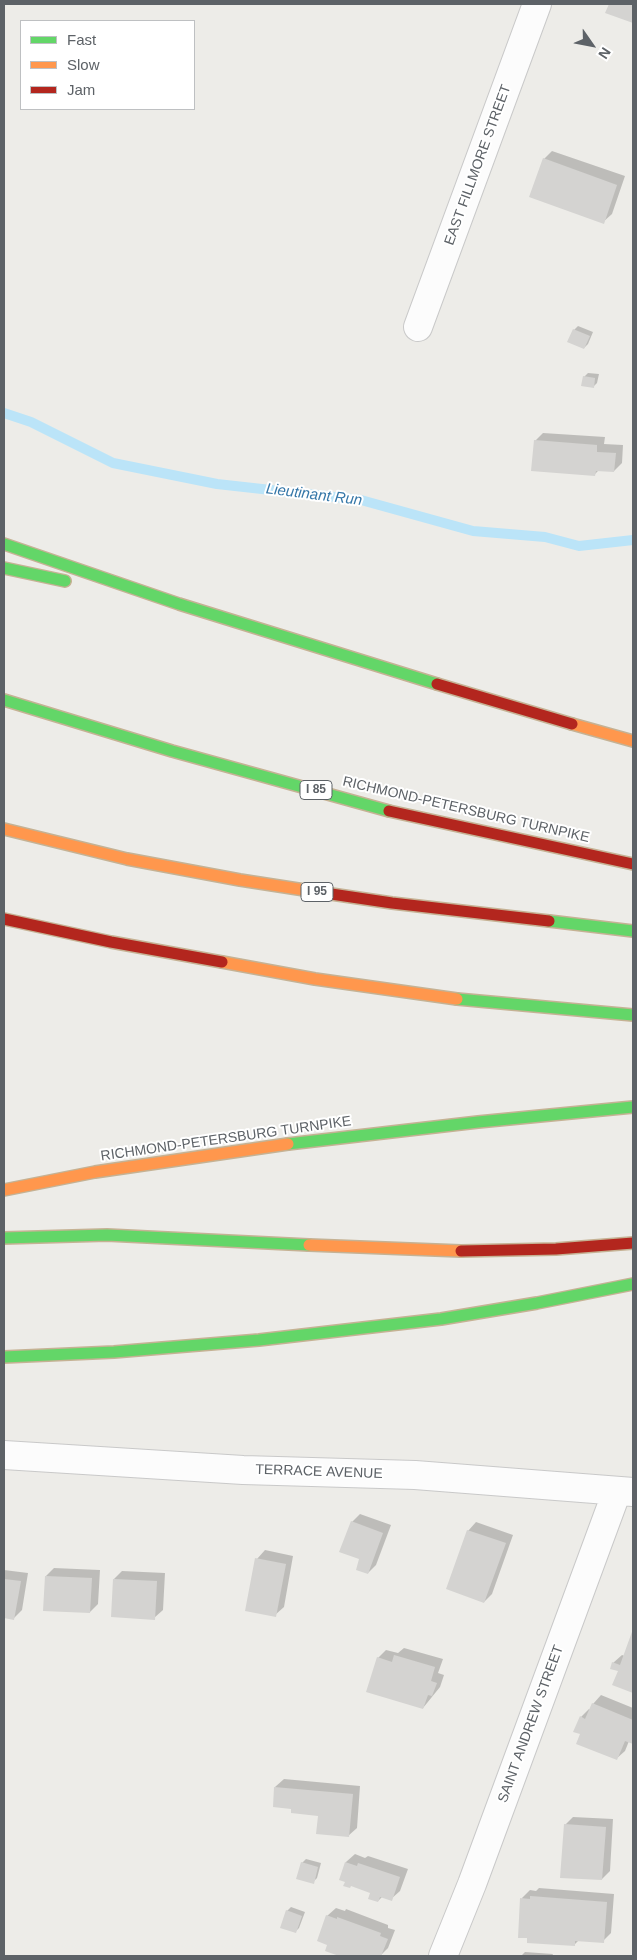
<!DOCTYPE html>
<html>
<head>
<meta charset="utf-8">
<style>
	body { margin:0 }
	#map { position:relative; width:637px; height:1960px; overflow:hidden; background:#edece8; font-family:Arial,sans-serif }
	canvas { display:block }
	.frame { position:absolute; inset:0; border:5px solid #5d6267; pointer-events:none }
	.legend { position:absolute; left:20px; top:20px; width:175px; height:90px; box-sizing:border-box; background:#fff; border:1px solid #bec0c2; margin:0; padding:6px 9px; list-style:none; font-size:15px; color:#5d6267 }
	.legend li { display:flex; align-items:center; gap:10px; height:25px }
	.legend b { width:25px; border:1px solid #bec0c2 }
	.north { position:absolute; left:567px; top:20px; width:50px; height:50px; -webkit-text-stroke:4px #fff; paint-order:stroke; rotate:123deg; font-size:14px; font-weight:700; line-height:20px; text-align:center; color:#5d6267 }
	.north::after { content:''; display:block; margin:auto; width:18px; height:22px; background:#5d6267; clip-path:polygon(50% 0,100% 100%,50% 72%,0 100%) }
</style>
</head>
<body>
<div id="map">
<canvas width="637" height="1960"></canvas>
<div class="frame"></div>
<ul class="legend">
<li><b style="height:6px;background:#63d668"></b>Fast</li>
<li><b style="height:6px;background:#ff974d"></b>Slow</li>
<li><b style="height:6px;background:#b3261e"></b>Jam</li>
</ul>
<div class="north">N</div>
</div>
<script>
const context = document.querySelector('canvas').getContext('2d');
context.lineJoin = 'round';
function paint(path, color) { context.fillStyle = color; context.fill(path, 'evenodd'); }
const toPath = rows => new Path2D(rows.map(r => 'M' + r).join(''));
function strokePath(path, color, width, dash) { context.strokeStyle = color; context.lineWidth = width; context.lineCap = dash ? 'butt' : 'round'; context.setLineDash(dash || []); context.stroke(path); }
function write(font, color, halo, rows, align = 'center') {
  context.font = font + ' Arial,sans-serif'; context.lineWidth = 4; context.setLineDash([]); context.textBaseline = 'middle'; context.strokeStyle = halo; context.fillStyle = color; for (const [text, x, y, turn = 0] of rows) {
    context.save(); context.translate(x, y); context.rotate((+turn || 0) * Math.PI / 180); context.textAlign = isNaN(turn) ? turn : align; if (halo) context.strokeText(text, 0, 0); context.fillText(text, 0, 0); context.restore();
  }
}
paint(toPath([
	[552,151,625,176,612,214,603,222,544,159],
	[578,326,593,332,588,344,584,348,574,330],
	[588,373,599,374,597,383,593,387,584,377],
	[543,433,605,437,604,444,623,445,622,463,614,471,599,470,595,474,535,441],
	[360,1514,391,1525,376,1565,368,1573,361,1558,352,1522],
	[476,1522,513,1535,492,1594,484,1602,468,1531],
	[265,1550,293,1556,284,1607,275,1615,257,1559],
	[54,1568,100,1570,98,1604,90,1612,46,1576],
	[4,1570,28,1573,22,1610,14,1618,4,1617],
	[122,1571,165,1573,163,1610,154,1618,114,1579],
	[633,1632,633,1692,614,1684,619,1671,613,1663,622,1655,625,1656],
	[404,1648,443,1659,438,1673,444,1675,440,1687,423,1708,378,1658,386,1650,398,1653],
	[601,1695,633,1708,633,1742,629,1741,625,1751,616,1759,582,1733,581,1717,589,1709,591,1710,593,1704],
	[284,1779,360,1786,357,1828,348,1836,319,1815,292,1808,275,1787],
	[573,1817,613,1819,610,1871,602,1879,565,1825],
	[355,1854,365,1858,368,1856,408,1869,400,1891,391,1899,383,1896,378,1901,372,1892,341,1879,346,1862],
	[306,1859,321,1863,317,1878,313,1882,302,1863],
	[539,1888,614,1894,611,1933,603,1941,579,1940,574,1945,529,1937,522,1898,530,1890,536,1891],
	[291,1907,305,1912,299,1928,295,1932,287,1911],
	[336,1908,345,1911,346,1909,388,1925,388,1928,395,1930,388,1948,380,1956,342,1956,327,1951,329,1944,327,1916],
	[525,1952,553,1954,552,1956,521,1956]
]), '#0003');
strokePath(toPath([
	[4,413,31,422,113,463,217,484,361,500,473,531,545,537,579,546,633,540]
]), '#bbe4f8', 10);
paint(toPath([
	[609,4,633,4,633,23,605,13],
	[543,158,617,185,604,224,529,197],
	[573,329,590,336,584,349,567,342],
	[583,376,595,378,594,388,581,386],
	[534,440,597,445,597,452,616,453,614,472,596,471,595,476,531,471],
	[351,1521,383,1533,368,1574,356,1570,359,1559,339,1552],
	[467,1530,506,1543,484,1603,446,1589],
	[255,1558,286,1564,276,1617,245,1611],
	[45,1576,92,1578,90,1613,43,1611],
	[4,1579,21,1581,14,1620,4,1618],
	[113,1579,157,1581,155,1620,111,1617],
	[633,1629,633,1693,612,1685,618,1671,610,1669,612,1662,620,1665],
	[394,1655,435,1667,431,1681,437,1683,432,1696,428,1695,423,1709,366,1692,377,1657,392,1662],
	[592,1703,633,1720,633,1744,625,1741,617,1760,576,1744,580,1734,573,1732,580,1716,585,1719],
	[274,1787,353,1794,349,1837,316,1834,318,1816,291,1813,291,1809,273,1807],
	[564,1824,606,1827,602,1880,560,1878],
	[301,1862,318,1867,314,1884,296,1879],
	[345,1862,357,1866,358,1863,400,1877,392,1901,380,1897,378,1902,368,1899,370,1893,351,1886,350,1888,343,1886,345,1882,339,1880],
	[530,1896,607,1902,604,1943,575,1941,575,1946,527,1943,527,1938,518,1938,520,1898,530,1899],
	[286,1910,302,1916,296,1933,280,1928],
	[326,1915,337,1919,337,1917,381,1933,380,1936,388,1939,381,1956,374,1955,373,1956,339,1956,325,1951,327,1945,317,1941]
]), '#d4d3d1');
const street = toPath([
	[418,327,537,4],
	[4,1455,243,1470,415,1475,633,1492],
	[443,1956,472,1884,617,1491]
]);
const fast = toPath([
	[4,544,179,604,437,684],
	[4,568,65,581],
	[4,700,172,751,389,811],
	[549,921,633,931],
	[457,999,633,1015],
	[288,1144,478,1122,633,1107],
	[4,1238,107,1235,309,1245],
	[4,1357,114,1352,259,1340,441,1319,537,1303,633,1284]
]);
const slow = toPath([
	[572,724,633,741],
	[4,829,127,859,240,880,311,891],
	[222,962,315,979,457,999],
	[4,1190,95,1172,288,1144],
	[309,1245,461,1251]
]);
const jam = toPath([
	[437,684,572,724],
	[389,811,633,864],
	[311,891,392,903,549,921],
	[4,919,111,942,222,962],
	[461,1251,556,1249,633,1243]
]);
strokePath(street, '#c9c9c9', 30);
strokePath(fast, '#c5b294', 14);
strokePath(slow, '#c5b294', 14);
strokePath(jam, '#c5b294', 14);
strokePath(street, '#fcfcfc', 28);
strokePath(fast, '#63d668', 11);
strokePath(slow, '#ff974d', 11);
strokePath(jam, '#b3261e', 11);
for (const [x, y, w] of [
	[316,790,32],
	[317,892,32]
]) { const box = new Path2D(); box.roundRect(x - w / 2, y - 9.5, w, 19, 4); context.fillStyle = '#fff'; context.fill(box); strokePath(box, '#5d6267', 1); }
write('bold 12px', '#5d6267', null, [
	["I 85",316,790],
	["I 95",317,892]
]);
write('14px', '#5d6267', '#fff', [
	["EAST FILLMORE STREET",478,165,-70],
	["RICHMOND-PETERSBURG TURNPIKE",466,810,13],
	["RICHMOND-PETERSBURG TURNPIKE",226,1139,-8],
	["TERRACE AVENUE",319,1472,2],
	["SAINT ANDREW STREET",531,1724,-70]
]);
write('italic 15px', '#3577a8', '#fff', [
	["Lieutinant Run",314,495,7]
]);
</script>
</body>
</html>
